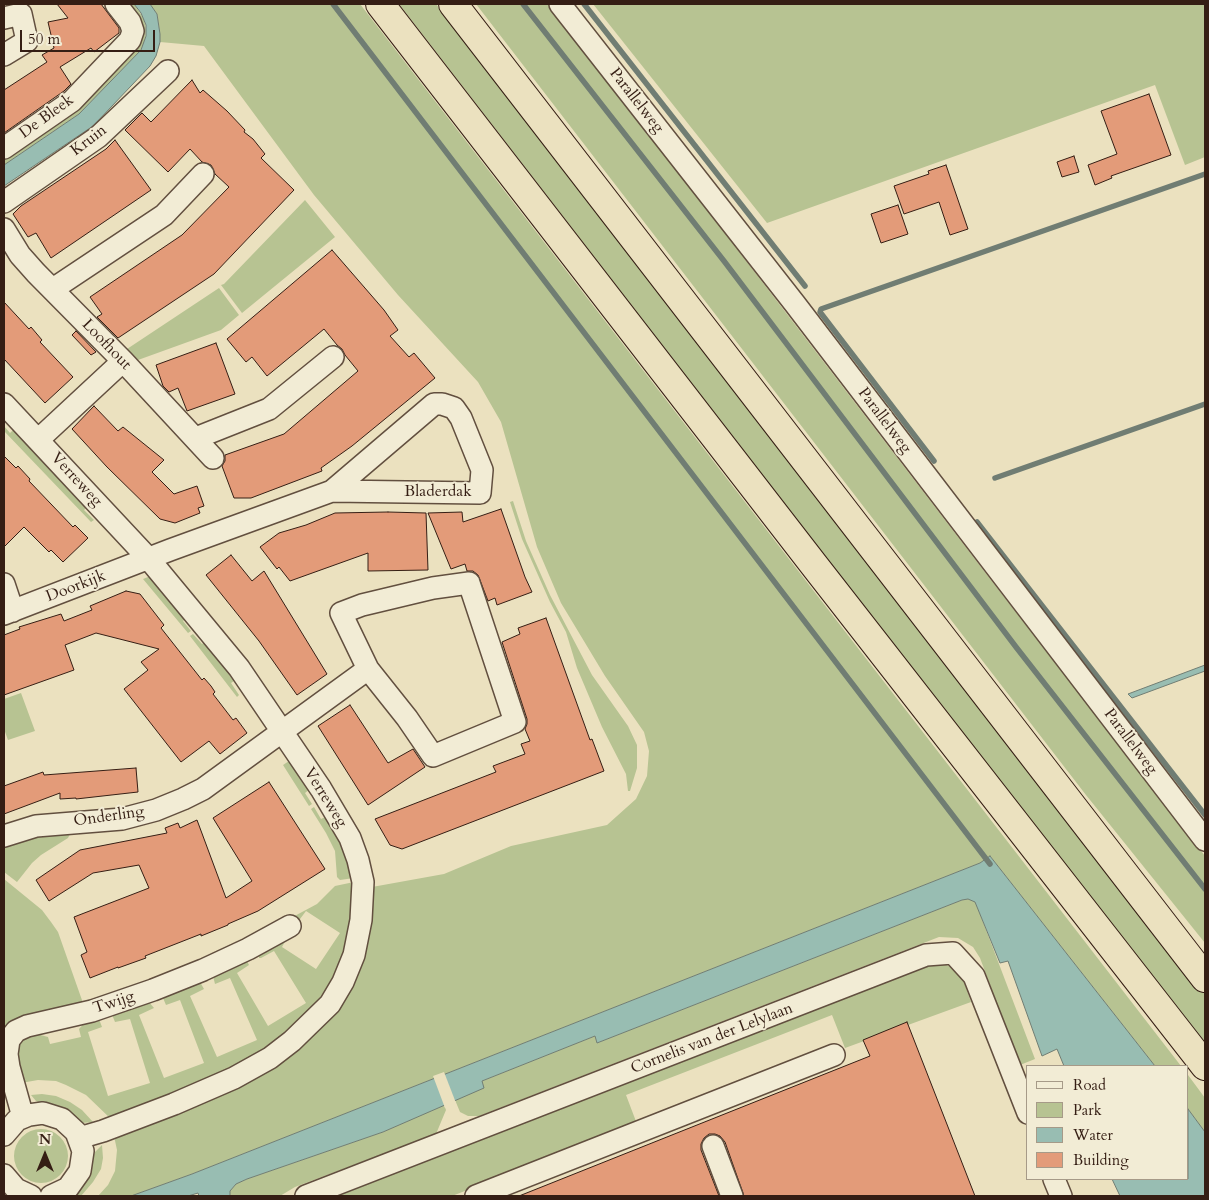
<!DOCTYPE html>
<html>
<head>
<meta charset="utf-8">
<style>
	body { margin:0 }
	#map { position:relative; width:1209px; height:1200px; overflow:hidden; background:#ebe1bf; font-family:Cardo,serif }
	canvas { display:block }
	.frame { position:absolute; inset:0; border:5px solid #351e14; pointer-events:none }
	.legend { position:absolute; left:1026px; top:1065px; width:162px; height:115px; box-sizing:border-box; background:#f2ecd5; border:1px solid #a69a88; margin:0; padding:6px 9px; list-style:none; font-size:15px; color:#351e14 }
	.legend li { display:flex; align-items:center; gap:10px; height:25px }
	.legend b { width:25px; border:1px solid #a69a88 }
	.north { position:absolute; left:20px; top:1130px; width:50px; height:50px; -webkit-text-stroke:4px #f2ecd5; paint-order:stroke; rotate:0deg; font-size:14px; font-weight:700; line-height:20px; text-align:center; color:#351e14 }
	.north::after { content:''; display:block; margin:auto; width:18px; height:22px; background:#351e14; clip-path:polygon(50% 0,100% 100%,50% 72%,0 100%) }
	.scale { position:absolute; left:20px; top:30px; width:135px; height:22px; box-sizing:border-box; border:2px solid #351e14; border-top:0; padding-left:6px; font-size:15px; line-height:18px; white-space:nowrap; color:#351e14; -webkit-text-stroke:4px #f2ecd5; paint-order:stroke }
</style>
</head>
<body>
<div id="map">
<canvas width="1209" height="1200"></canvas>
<div class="frame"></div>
<ul class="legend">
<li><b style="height:6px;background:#f2ecd5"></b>Road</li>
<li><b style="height:14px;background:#b7c392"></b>Park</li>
<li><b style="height:14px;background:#98bdb2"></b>Water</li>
<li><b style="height:14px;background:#e39b79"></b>Building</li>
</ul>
<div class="north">N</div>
<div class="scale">50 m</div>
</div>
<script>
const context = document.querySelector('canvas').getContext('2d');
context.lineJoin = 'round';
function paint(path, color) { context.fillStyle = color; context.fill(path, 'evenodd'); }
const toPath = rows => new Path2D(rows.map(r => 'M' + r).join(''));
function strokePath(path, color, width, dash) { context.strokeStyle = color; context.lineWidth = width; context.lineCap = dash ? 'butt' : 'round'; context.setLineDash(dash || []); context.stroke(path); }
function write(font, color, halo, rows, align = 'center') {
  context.font = font + ' Cardo,serif'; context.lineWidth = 4; context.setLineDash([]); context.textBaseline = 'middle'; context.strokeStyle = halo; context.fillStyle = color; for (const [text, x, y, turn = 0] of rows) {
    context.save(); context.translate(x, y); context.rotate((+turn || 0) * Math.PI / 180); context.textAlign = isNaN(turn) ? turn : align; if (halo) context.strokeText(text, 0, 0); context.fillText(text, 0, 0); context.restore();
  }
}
paint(toPath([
	[123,4,134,4,144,19,146,30,144,44,141,50,79,114,4,165,4,154,133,47],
	[150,4,360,4,1181,1066,1155,1066,990,856,980,863,192,1174,131,1196,98,1196,108,1185,115,1171,117,1150,114,1136,246,1083,273,1069,297,1050,316,1032,372,887,444,874,511,846,607,825,636,799,647,776,649,751,644,732,605,676,561,603,537,547,501,422,478,382,398,295,314,195,204,46,160,42,160,34,157,14],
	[399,4,436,4,1169,946,1205,993,1205,1045,971,745],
	[476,4,549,4,991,580,1205,856,1205,943,1086,795],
	[593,4,1205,4,1205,157,1185,165,1155,85,767,223],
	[305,200,335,237,242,313,221,285,224,284],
	[219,288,239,315,221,330,138,360,127,349],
	[4,426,10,433,15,428,89,505,84,510,94,520,91,522,4,431],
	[513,501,526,541,550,595,592,675,628,726,637,745,637,768,630,791,628,791,626,774,602,727,577,668,566,632,550,602,522,539,510,502],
	[153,575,188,616,183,621,191,631,188,633,143,579],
	[193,634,202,644,207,640,237,679,231,683,239,695,237,697,190,636],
	[21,693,35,731,8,740,4,729,4,699],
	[292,759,310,789,305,793,312,804,309,806,283,765],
	[314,807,321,819,327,816,341,839,354,878,340,880,337,877,335,851,326,833,311,809],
	[63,827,63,835,70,834,68,838,41,855,32,863,17,882,4,872,4,848,12,843],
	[4,879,42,910,51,922,58,932,83,1003,4,1030],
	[354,882,350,937,329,986,303,1020,251,1062,111,1119,86,1095,66,1085,56,1081,38,1080,21,1083,16,1070,17,1046,23,1040,31,1034,37,1034,48,1037,50,1044,81,1037,79,1029,87,1020,99,1019,102,1027,88,1032,108,1096,150,1083,130,1019,115,1022,113,1017,113,1014,148,1001,154,1008,139,1015,164,1078,204,1063,180,1000,166,1005,163,998,164,996,200,982,204,989,190,996,217,1057,257,1040,230,978,215,984,213,976,247,961,249,965,237,973,268,1026,306,1003,274,951,261,958,259,958,259,953,288,936,282,947,316,969,340,933,306,911,297,923,289,919,317,904,335,886],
	[968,899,975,901,977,906,1035,1059,1020,1065,980,958,973,947,958,938,939,937,479,1116,468,1116,460,1112,455,1100,483,1088,482,1081,595,1036,597,1043,962,900],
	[933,964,944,964,960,971,971,1002,845,1048,832,1015,626,1095,637,1124,452,1196,336,1196],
	[1188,1075,1205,1098,1205,1132,1188,1109],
	[42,1094,56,1096,70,1102,82,1110,93,1122,82,1123,36,1101,31,1095],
	[444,1105,446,1110,436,1134,295,1187,280,1196,230,1196,230,1191,236,1184,247,1179,383,1132],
	'14 1156a27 27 0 1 1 54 0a27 27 0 1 1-54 0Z',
	[102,1145,103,1158,101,1169,93,1182,81,1196,77,1196,95,1152]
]), '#b7c392');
const water = toPath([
	[134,4,150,4,157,14,160,34,160,42,156,56,150,66,93,126,4,186,4,165,79,114,141,50,146,36,146,25,141,13,134,4],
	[1205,665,1205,671,1132,698,1128,694,1205,665],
	[990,856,1155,1066,1064,1066,1057,1049,1042,1056,1008,961,1000,963,975,902,968,899,962,900,597,1043,595,1036,482,1081,484,1088,383,1132,247,1179,236,1184,230,1191,230,1196,199,1196,198,1193,188,1196,131,1196,192,1174,980,863,990,856],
	[1188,1109,1205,1132,1205,1196,1120,1196,1112,1179,1188,1179,1188,1109]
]);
paint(water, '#98bdb2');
strokePath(water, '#707d73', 1);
paint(toPath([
	[444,1072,456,1103,445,1108,433,1076]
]), '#ebe1bf');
strokePath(toPath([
	[333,4,990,864],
	[523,4,724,261,1016,647,1205,889],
	[584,4,805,286],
	[934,461,820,312,821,309,1205,174],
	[995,478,1205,404],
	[977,522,1205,815]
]), '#707d73', 5.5);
const building = toPath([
	[57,4,101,4,119,28,119,33,94,52,91,48,60,67,71,84,64,91,4,133,4,90,47,62,42,55,54,48,48,22,68,18,57,4],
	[192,80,200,93,203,90,227,111,245,130,244,132,253,139,265,154,261,158,294,190,214,274,118,338,97,317,102,314,90,297,182,235,229,187,215,174,211,165,202,162,190,149,168,172,125,130,142,113,151,122,192,80],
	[1149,94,1171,155,1111,176,1112,178,1095,185,1088,165,1117,154,1101,111,1149,94],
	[115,140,151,190,51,258,36,233,28,237,13,214,21,206,106,149,115,140],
	[1074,156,1079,172,1062,177,1057,162,1074,156],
	[946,165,968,229,950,235,939,202,904,214,894,186,929,174,928,171,946,165],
	[898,205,908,234,881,243,871,214,898,205],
	[332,250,384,310,398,330,390,336,409,357,414,353,435,378,352,446,321,468,322,471,251,498,234,498,222,466,225,461,225,455,284,434,358,371,345,355,342,349,337,345,324,329,267,376,252,357,246,362,227,339,332,250],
	[4,302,29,329,31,327,42,340,40,342,73,377,45,403,4,359,4,302],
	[76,331,96,352,91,355,72,335,76,331],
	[216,343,235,394,187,411,178,388,169,392,163,386,156,365,216,343],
	[94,406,118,431,123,427,164,460,152,472,174,494,197,486,204,506,198,508,200,513,175,523,160,519,107,467,72,429,94,406],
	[4,456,16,468,18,466,30,479,29,481,73,527,75,525,88,538,63,562,51,550,49,552,24,527,4,547,4,456],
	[501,509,525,577,532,592,497,605,495,598,488,601,478,575,473,571,467,571,465,564,451,569,428,513,462,512,463,522,501,509],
	[388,512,426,513,428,570,368,571,368,553,290,581,279,567,277,569,260,547,279,533,306,525,335,513,388,512],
	[231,555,252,581,264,571,327,674,297,695,259,641,206,575,231,555],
	[126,591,140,594,164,625,161,628,202,680,204,678,211,686,215,692,213,694,233,720,236,718,247,733,220,754,209,741,181,762,124,689,148,670,141,662,159,649,96,633,65,645,74,670,4,695,4,635,20,629,19,627,61,614,64,621,92,610,90,606,126,591],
	[546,618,590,740,592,739,604,771,402,849,390,845,375,819,496,772,493,766,525,754,521,744,530,741,525,729,527,724,527,719,502,642,520,634,518,628,546,618],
	[350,705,388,763,413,749,425,767,368,805,318,726,350,705],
	[136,768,138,792,76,799,76,798,60,799,60,793,4,814,4,786,43,772,44,775,136,768],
	[269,782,325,869,258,911,228,924,228,925,201,936,201,934,145,956,146,958,118,968,118,967,90,978,81,955,87,952,74,917,149,888,139,865,93,873,49,901,36,880,80,850,167,833,165,828,178,823,180,828,197,820,226,898,252,881,213,818,269,782],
	[907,1022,975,1196,744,1196,725,1142,720,1136,715,1134,709,1134,704,1138,701,1144,701,1150,719,1196,519,1196,870,1056,863,1040,907,1022]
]);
paint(building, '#e39b79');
strokePath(building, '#351e14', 1);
const minor = toPath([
	[560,4,795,304,1205,840],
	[4,18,21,14,27,41,4,55],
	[4,148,72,101,130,40,133,31,130,22,116,4],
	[4,202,98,137,168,71],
	[4,229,20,255,36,273,123,361,213,458],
	[53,289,164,215,203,174],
	[4,404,148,558,239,668,321,789,350,838,358,860,363,882,361,920,354,955,343,982,330,1004,292,1041,270,1058,234,1078,174,1104,103,1131,79,1138],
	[196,438,269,409,333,357],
	[38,440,123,361],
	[469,583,515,722,433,756,407,718,368,669,341,613,362,605,433,588,469,583],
	[4,584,13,611],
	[4,614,170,550,332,491,434,404,442,404,454,408,461,418,482,470,480,493,332,491],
	[4,836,36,826,122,819,156,810,183,799,203,789,368,669],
	[23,1117,9,1067,7,1054,9,1040,16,1031,27,1026,92,1011,153,990,203,970,248,949,290,926],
	[4,1135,17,1120,29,1115,43,1113,62,1119,76,1132,83,1151,80,1171,68,1188,51,1196],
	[713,1146,732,1196],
	[4,1175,16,1189,31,1196],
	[1054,1179,1061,1196],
	[306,1196,926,955,953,953,974,976,1028,1113],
	[476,1196,834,1055]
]);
const highway = toPath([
	[380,4,814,565,1205,1066],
	[453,4,1205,978]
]);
strokePath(minor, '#624f3f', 24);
strokePath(highway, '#351e14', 30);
strokePath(minor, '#f2ecd5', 21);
strokePath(highway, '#ebe1bf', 28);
write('16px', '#351e14', '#f2ecd5', [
	["Parallelweg",636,101,52],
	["De Bleek",47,117,-36],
	["Kruin",89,141,-37],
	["Loofhout",106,345,46],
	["Parallelweg",884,421,53],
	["Verreweg",76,480,47],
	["Bladerdak",438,492],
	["Doorkijk",76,587,-21],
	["Parallelweg",1130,742,53],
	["Verreweg",325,798,58],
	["Onderling",109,817,-8],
	["Twijg",114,1003,-18],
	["Cornelis van der Lelylaan",712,1039,-21]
]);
</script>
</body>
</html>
